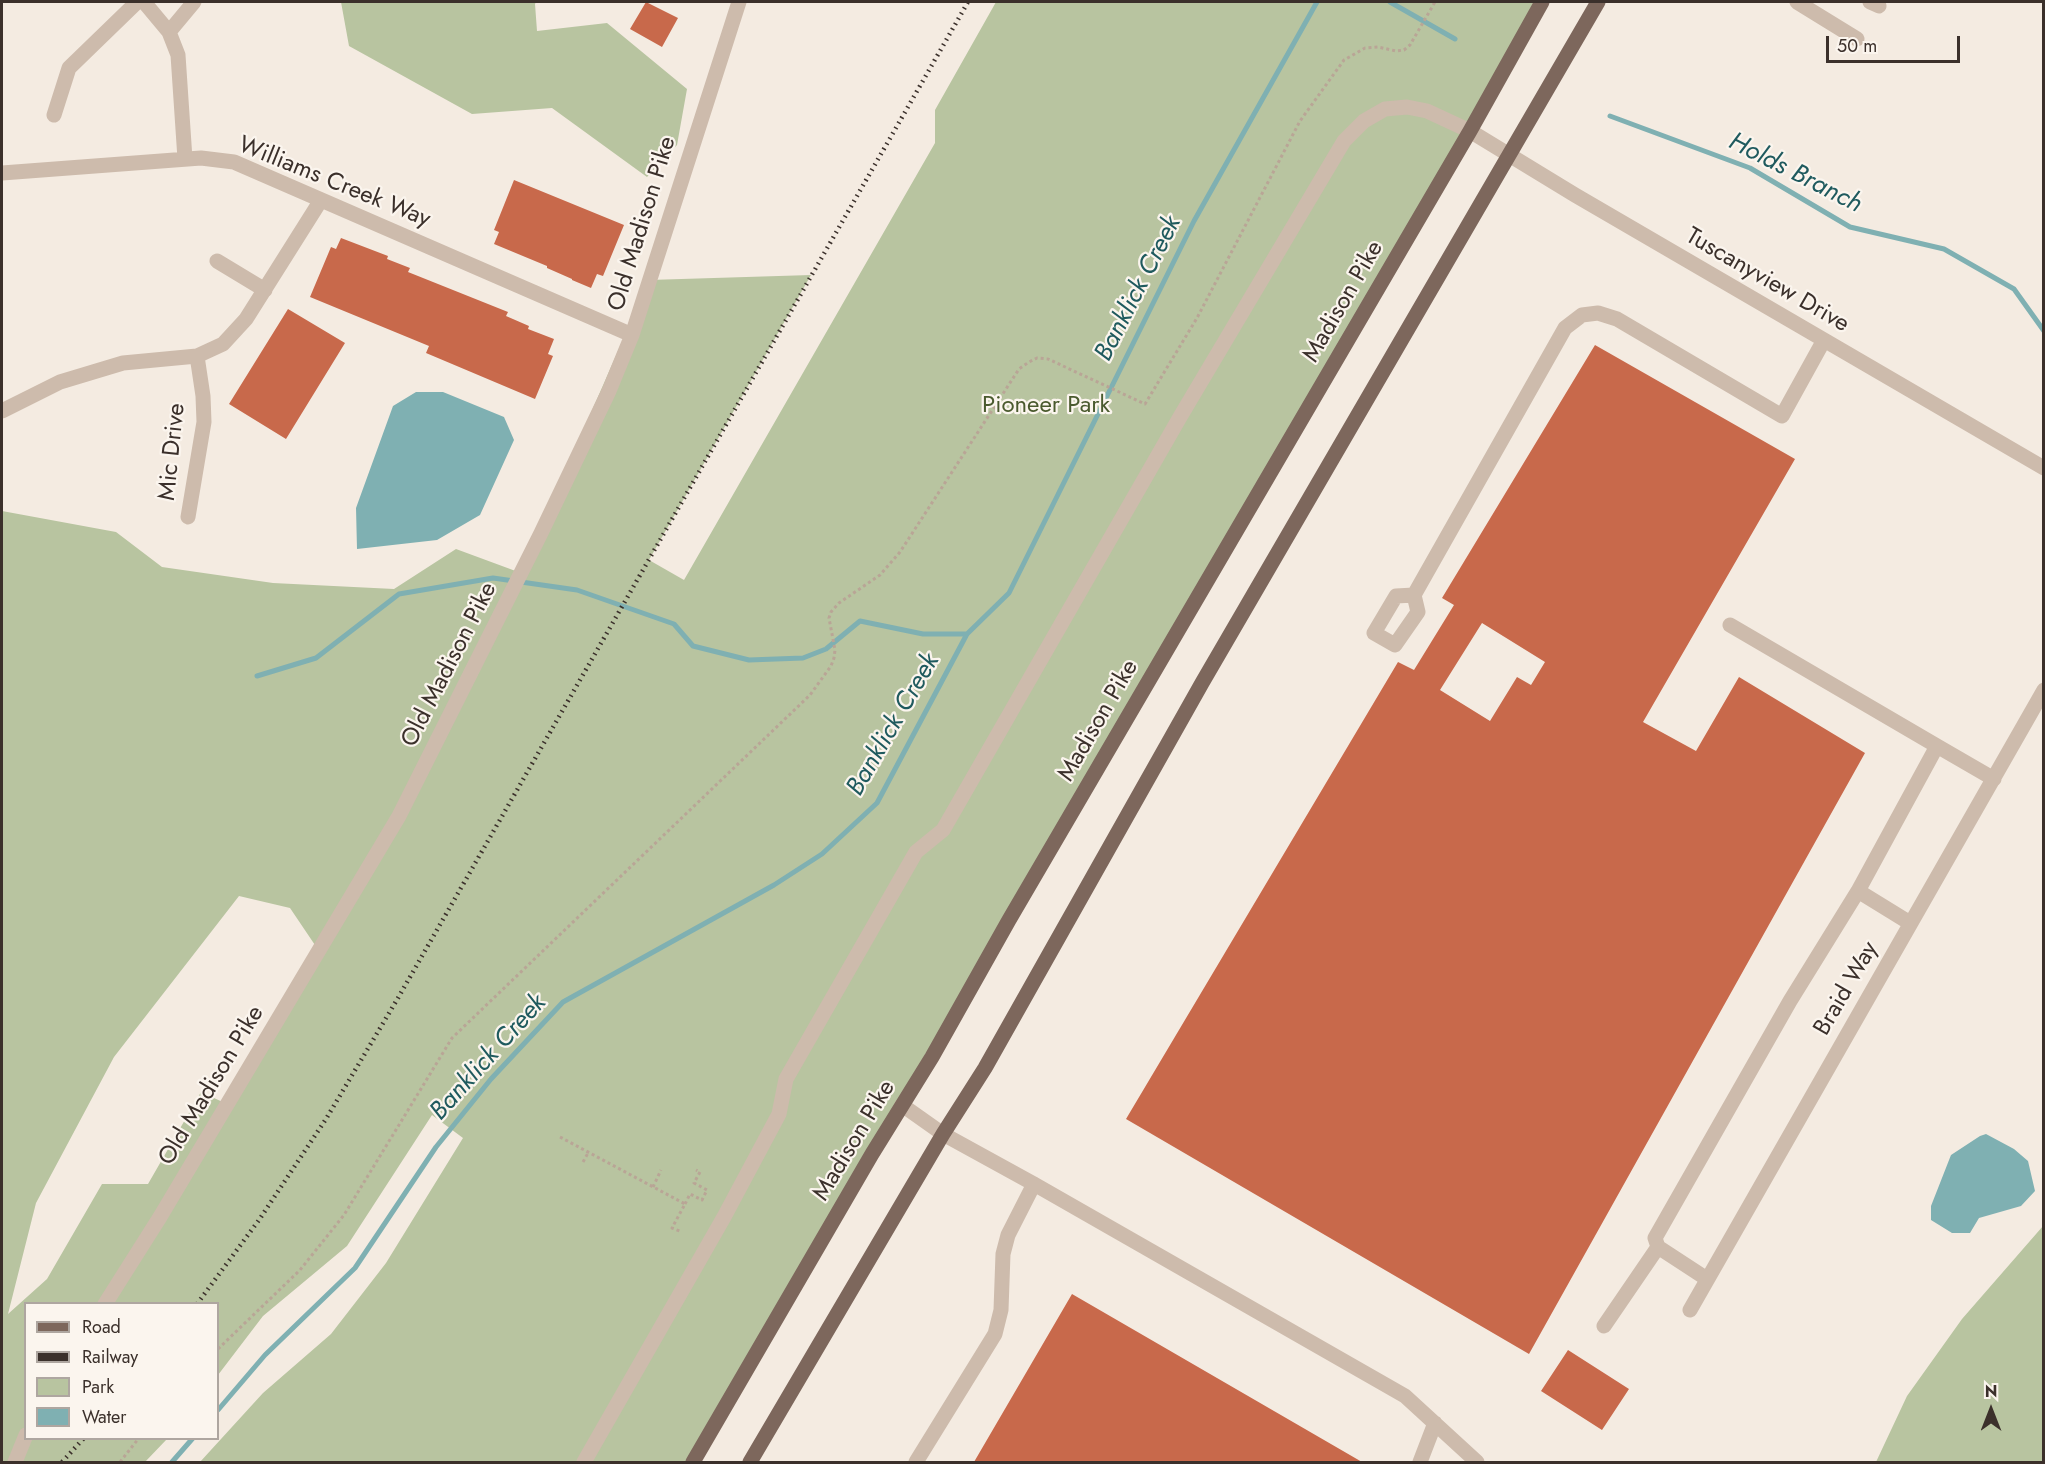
<!DOCTYPE html>
<html>
<head>
<meta charset="utf-8">
<style>
	body { margin:0 }
	#map { position:relative; width:2045px; height:1464px; overflow:hidden; background:#f4ebe1; font-family:Jost,sans-serif }
	canvas { display:block }
	.frame { position:absolute; inset:0; border:3px solid #3b302b; pointer-events:none }
	.legend { position:absolute; left:24px; top:1302px; width:195px; height:138px; box-sizing:border-box; background:#fbf5ee; border:2px solid #aea6a0; margin:0; padding:8px 10px; list-style:none; font-size:18px; color:#3b302b }
	.legend li { display:flex; align-items:center; gap:12px; height:30px }
	.legend b { width:30px; border:2px solid #aea6a0 }
	.north { position:absolute; left:1961px; top:1380px; width:60px; height:60px; -webkit-text-stroke:4px #fbf5ee; paint-order:stroke; rotate:0deg; font-size:16px; font-weight:700; line-height:24px; text-align:center; color:#3b302b }
	.north::after { content:''; display:block; margin:auto; width:21px; height:27px; background:#3b302b; clip-path:polygon(50% 0,100% 100%,50% 72%,0 100%) }
	.scale { position:absolute; left:1826px; top:36px; width:134px; height:27px; box-sizing:border-box; border:3px solid #3b302b; border-top:0; padding-left:8px; font-size:18px; line-height:21px; white-space:nowrap; color:#3b302b; -webkit-text-stroke:4px #fbf5ee; paint-order:stroke }
</style>
</head>
<body>
<div id="map">
<canvas width="2045" height="1464"></canvas>
<div class="frame"></div>
<ul class="legend">
<li><b style="height:8px;background:#7d675c"></b>Road</li>
<li><b style="height:8px;background:#3b302b"></b>Railway</li>
<li><b style="height:16px;background:#b8c4a0"></b>Park</li>
<li><b style="height:16px;background:#7fb0b2"></b>Water</li>
</ul>
<div class="north">N</div>
<div class="scale">50 m</div>
</div>
<script>
const context = document.querySelector('canvas').getContext('2d');
context.lineJoin = 'round';
function paint(path, color) { context.fillStyle = color; context.fill(path, 'evenodd'); }
const toPath = rows => new Path2D(rows.map(r => 'M' + r).join(''));
function strokePath(path, color, width, dash) { context.strokeStyle = color; context.lineWidth = width; context.lineCap = dash ? 'butt' : 'round'; context.setLineDash(dash || []); context.stroke(path); }
function write(font, color, halo, rows, align = 'center') {
  context.font = font + ' Jost,sans-serif'; context.lineWidth = 4.5; context.setLineDash([]); context.textBaseline = 'middle'; context.strokeStyle = halo; context.fillStyle = color; for (const [text, x, y, turn = 0] of rows) {
    context.save(); context.translate(x, y); context.rotate((+turn || 0) * Math.PI / 180); context.textAlign = isNaN(turn) ? turn : align; if (halo) context.strokeText(text, 0, 0); context.fillText(text, 0, 0); context.restore();
  }
}
paint(toPath([
	[341,2,536,2,535,4,537,31,607,23,687,89,677,145,647,177,552,108,472,114,349,46],
	[996,2,1542,2,693,1462,200,1462,263,1393,331,1334,386,1263,463,1138,432,1115,347,1246,263,1316,218,1375,218,1304,26,1304,26,1438,167,1439,145,1462,2,1462,2,511,116,532,162,567,273,583,394,589,456,549,521,573,649,280,811,275,649,560,684,580,935,143,935,110],
	[239,896,290,908,319,951,227,1104,201,1092,148,1184,102,1184,47,1279,8,1314,36,1203,114,1057],
	[2043,1226,2043,1462,1876,1462,1907,1396,1962,1319]
]), '#b8c4a0');
paint(toPath([
	[416,392,443,392,504,417,514,440,480,515,437,540,357,549,356,508,393,406],
	[1986,1134,2014,1149,2028,1161,2035,1191,2021,1206,1979,1218,1970,1233,1952,1233,1931,1220,1931,1206,1951,1155,1980,1136]
]), '#7fb0b2');
strokePath(toPath([
	[1390,2,1455,39],
	[1610,116,1750,168,1850,227,1944,249,2014,289,2044,331],
	[257,676,316,658,399,594,493,578,577,590,674,624,693,646,749,660,803,658,826,649,860,621,923,634,967,634],
	[218,1410,265,1355,355,1268,436,1147,491,1079,563,1002,774,885,822,854,877,803,967,634,1009,593,1194,221,1317,2],
	[172,1462,193,1438]
]), '#7fb0b2', 5);
paint(toPath([
	[646,2,678,18,662,47,630,29],
	[514,180,624,225,603,276,597,274,591,288,572,280,572,279,547,268,547,266,494,244,499,232,494,230],
	[341,238,388,256,387,259,410,268,408,272,508,312,506,316,529,326,528,329,554,339,548,354,553,356,535,399,426,353,429,346,310,297,331,247,336,249],
	[288,309,345,343,286,439,229,404],
	[1595,345,1795,459,1643,722,1696,751,1739,677,1865,753,1529,1354,1126,1119,1398,662,1414,670,1454,605,1442,598],
	[1482,623,1545,662,1531,685,1517,677,1490,721,1440,690],
	[1072,1294,1362,1462,974,1462],
	[1568,1350,1629,1389,1602,1430,1541,1391]
]), '#c8694b');
strokePath(toPath([
	[560,1137,685,1204,672,1228,682,1232],
	[583,1162,588,1153],
	[653,1187,661,1170],
	[685,1204,690,1194,702,1200,707,1190,694,1183,700,1172,696,1170],
	[218,1349,300,1270,344,1215,452,1038,810,695,831,666,834,658,835,650,829,618,831,612,839,603,880,575,900,552,1019,369,1029,362,1037,358,1048,359,1145,404,1197,318,1300,121,1344,60,1365,48,1378,47,1396,51,1404,50,1410,45,1435,2],
	[120,1462,139,1438]
]), '#b9a596', 3, [3, 3]);
strokePath(toPath([
	[144,2,169,32,178,55,185,159],
	[1797,2,1857,39],
	[1870,2,1879,6],
	[169,32,194,2],
	[54,115,69,68,137,2],
	[2,173,201,158,234,162,632,335],
	[217,261,265,290],
	[2,411,60,382,123,363,197,356,223,344,246,319,321,200],
	[188,517,204,422,203,396,197,356],
	[1414,595,1418,612,1395,645,1374,633,1396,596,1414,595,1565,328,1582,315,1598,313,1617,319,1782,416,1824,340],
	[1730,625,1937,746],
	[1858,891,1937,746,1994,779],
	[902,1105,943,1134,1034,1184,1405,1396,1477,1462],
	[1707,1279,1658,1247,1655,1238,1790,1001,1858,891,1910,923],
	[105,1304,160,1217,399,816,541,533,609,391,632,335,739,2],
	[1690,1310,2044,690],
	[1604,1326,1658,1247],
	[15,1462,26,1435],
	[584,1462,724,1217,779,1114,786,1079,916,852,943,830,1180,417,1344,141,1364,121,1385,109,1407,107,1427,111,1470,131,1575,195,2044,468],
	[916,1462,995,1334,1001,1310,1003,1254,1008,1235,1034,1184],
	[1420,1462,1435,1423]
]), '#cdbbac', 15);
strokePath(toPath([
	[693,1462,872,1154,932,1057,1009,920,1470,131,1542,2],
	[750,1462,943,1134,985,1068,1202,683,1598,2]
]), '#7d675c', 15);
strokePath(toPath([
	[197,1304,259,1220,326,1119,398,998,968,2],
	[62,1462,84,1438]
]), '#3b302b', 4.5, [1.5, 4.5]);
write('24px', '#3b302b', '#fbf5ee', [
	["Williams Creek Way",334,183,22],
	["Old Madison Pike",643,224,-73],
	["Tuscanyview Drive",1767,281,30],
	["Madison Pike",1344,302,-60],
	["Mic Drive",173,452,-84],
	["Old Madison Pike",450,665,-63],
	["Madison Pike",1099,721,-60],
	["Braid Way",1847,989,-60],
	["Old Madison Pike",212,1086,-59],
	["Madison Pike",855,1141,-59]
]);
write('24px', '#4a5a2e', '#fbf5ee', [
	["Pioneer Park",1046,406]
]);
write('italic 26px', '#1f5a5e', '#fbf5ee', [
	["Holds Branch",1795,174,27],
	["Banklick Creek",1139,289,-63],
	["Banklick Creek",894,725,-60],
	["Banklick Creek",489,1058,-48]
]);
</script>
</body>
</html>
